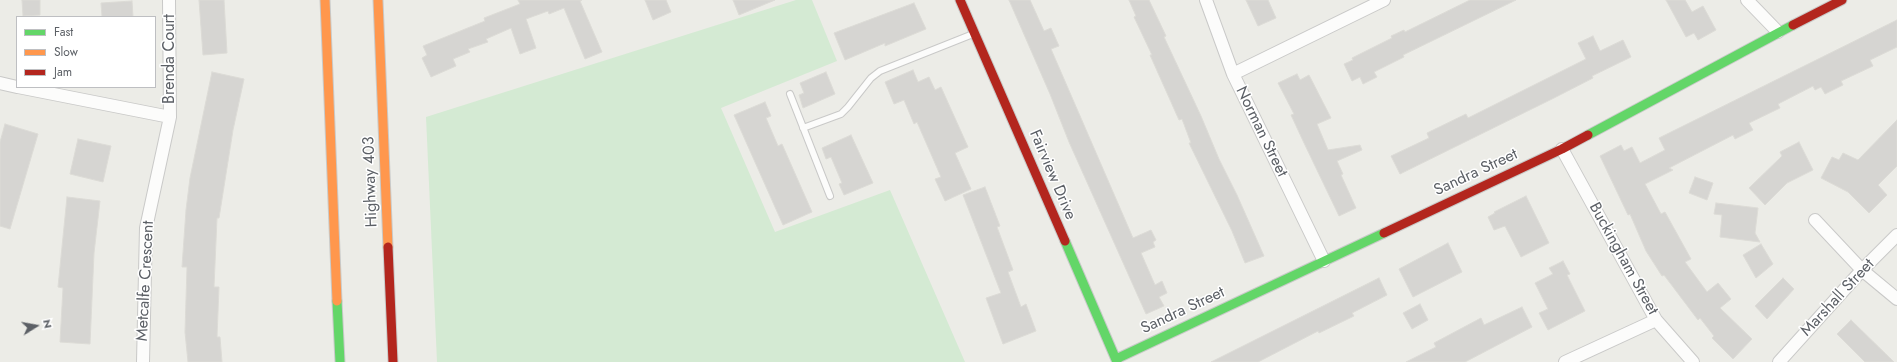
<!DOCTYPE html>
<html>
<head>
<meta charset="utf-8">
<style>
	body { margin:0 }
	#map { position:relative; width:1897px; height:362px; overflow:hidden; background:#ecece7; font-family:Jost,sans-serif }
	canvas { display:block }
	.legend { position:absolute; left:16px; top:16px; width:140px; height:72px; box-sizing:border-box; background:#fff; border:1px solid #bebfc2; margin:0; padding:5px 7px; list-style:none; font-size:12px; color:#5c6066 }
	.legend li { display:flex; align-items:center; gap:8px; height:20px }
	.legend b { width:20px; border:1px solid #bebfc2 }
	.north { position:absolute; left:16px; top:306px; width:40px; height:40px; -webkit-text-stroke:3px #fff; paint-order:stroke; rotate:79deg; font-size:11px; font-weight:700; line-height:16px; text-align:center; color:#5c6066 }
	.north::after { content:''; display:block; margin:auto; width:14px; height:18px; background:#5c6066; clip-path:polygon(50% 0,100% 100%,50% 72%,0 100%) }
</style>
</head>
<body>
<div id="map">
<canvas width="1897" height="362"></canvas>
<ul class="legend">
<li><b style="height:5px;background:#63d668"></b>Fast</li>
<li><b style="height:5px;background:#ff974d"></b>Slow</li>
<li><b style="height:5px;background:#b3261e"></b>Jam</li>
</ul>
<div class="north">N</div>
</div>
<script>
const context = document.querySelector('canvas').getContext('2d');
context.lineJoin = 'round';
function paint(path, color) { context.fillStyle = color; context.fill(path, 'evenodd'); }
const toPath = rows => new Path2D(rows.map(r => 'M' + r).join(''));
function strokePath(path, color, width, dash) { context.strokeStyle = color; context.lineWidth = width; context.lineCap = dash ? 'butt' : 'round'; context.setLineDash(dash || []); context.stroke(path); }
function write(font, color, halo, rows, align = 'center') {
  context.font = font + ' Jost,sans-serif'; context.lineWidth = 3; context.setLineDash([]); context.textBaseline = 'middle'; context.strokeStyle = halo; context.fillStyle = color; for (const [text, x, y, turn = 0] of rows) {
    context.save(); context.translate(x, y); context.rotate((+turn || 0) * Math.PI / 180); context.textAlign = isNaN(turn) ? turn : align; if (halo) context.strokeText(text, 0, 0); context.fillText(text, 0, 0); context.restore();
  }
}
paint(toPath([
	[796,0,812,0,837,61,721,108,775,232,890,190,965,362,437,362,426,117]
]), '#d4ead3');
const building = toPath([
	[22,0,40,0,40,15,23,16,22,0],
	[199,0,224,0,227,53,203,55,199,0],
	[518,0,582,0,580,1,602,52,585,59,564,8,549,14,548,11,526,19,536,48,520,54,511,28,486,39,488,42,468,49,470,52,453,59,456,66,431,77,422,58,427,55,423,46,485,21,484,18,520,4,518,0],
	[645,0,666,0,671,12,653,20,645,0],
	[733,0,775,0,739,15,733,0],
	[1009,0,1030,0,1044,31,1051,28,1059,46,1051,49,1133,238,1151,230,1156,240,1153,242,1155,247,1141,253,1155,285,1162,281,1167,293,1159,297,1164,306,1146,314,1069,142,1050,94,1009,0],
	[1129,0,1149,0,1166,36,1164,37,1201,116,1219,159,1237,195,1264,256,1245,263,1232,231,1189,143,1191,143,1182,119,1179,120,1150,55,1152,55,1134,17,1136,16,1129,0],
	[1246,0,1268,0,1276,18,1258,26,1246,0],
	[1470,0,1516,0,1403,55,1404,57,1374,72,1377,77,1363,84,1360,77,1352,81,1344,64,1353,60,1352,58,1392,38,1391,36,1404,30,1405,32,1470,0],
	[1666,0,1685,0,1692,12,1703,6,1716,30,1698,40,1694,33,1686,37,1666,0],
	[132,1,133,17,102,17,101,3,132,1],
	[914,3,926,29,885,46,885,43,845,60,834,33,914,3],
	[1897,20,1897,47,1870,60,1873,66,1841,81,1843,85,1825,94,1821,87,1815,90,1813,86,1778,104,1780,108,1749,123,1753,130,1735,139,1733,135,1669,168,1673,170,1645,184,1661,214,1665,212,1691,259,1685,262,1707,292,1718,283,1731,299,1720,308,1752,339,1733,359,1712,338,1714,336,1700,318,1698,320,1664,275,1662,276,1646,251,1630,214,1628,215,1600,156,1621,145,1624,151,1632,147,1640,163,1665,150,1659,138,1897,20],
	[1593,36,1600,51,1623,40,1631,57,1592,76,1593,78,1554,98,1400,174,1391,156,1429,138,1427,133,1466,114,1468,118,1586,59,1578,43,1593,36],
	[913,70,918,82,929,77,935,90,941,87,968,147,955,153,971,189,945,201,935,179,941,177,917,122,914,124,904,100,894,104,885,82,913,70],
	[212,72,244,79,233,130,219,218,217,218,214,287,219,287,217,337,220,337,222,362,188,362,185,332,187,267,182,267,186,210,190,178,212,72],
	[826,72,835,94,803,108,799,95,804,93,800,83,826,72],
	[1297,74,1300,80,1309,75,1331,118,1317,124,1328,150,1360,145,1362,150,1337,161,1343,174,1341,175,1356,208,1339,216,1304,143,1291,115,1294,114,1278,83,1297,74],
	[765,102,771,116,766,118,778,146,782,144,812,212,783,225,734,115,765,102],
	[1897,120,1897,166,1878,185,1887,195,1869,213,1848,192,1821,178,1832,157,1839,160,1843,153,1858,160,1897,120],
	[5,124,38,134,10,229,0,226,0,142,5,124],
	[851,135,873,183,844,195,839,184,842,183,831,157,826,159,822,148,851,135],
	[78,139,111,146,103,182,70,174,78,139],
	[1799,142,1813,170,1787,183,1765,205,1749,188,1782,156,1780,152,1799,142],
	[1695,177,1713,183,1707,200,1689,193,1695,177],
	[985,187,1000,226,997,227,1013,270,1008,272,1021,307,1026,304,1036,331,1003,344,986,298,1001,293,963,195,985,187],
	[1526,196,1549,243,1521,257,1505,226,1494,230,1488,217,1495,213,1494,212,1526,196],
	[67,197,100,201,94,253,90,344,60,342,63,288,58,287,67,197],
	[1716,203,1758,208,1755,233,1760,242,1720,237,1722,215,1714,214,1716,203],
	[1448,243,1462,272,1413,297,1399,269,1448,243],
	[1761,244,1773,264,1756,278,1743,255,1761,244],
	[1563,261,1570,274,1567,275,1585,311,1548,330,1539,313,1548,309,1535,283,1553,274,1549,268,1563,261],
	[1379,278,1387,295,1352,313,1354,316,1319,333,1318,331,1258,362,1211,362,1379,278],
	[1783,278,1794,289,1767,319,1755,306,1783,278],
	[1420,304,1428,320,1412,329,1403,313,1420,304],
	[1522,307,1532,327,1465,362,1406,362,1436,347,1434,343,1481,318,1484,325,1522,307],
	[1851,320,1894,362,1865,362,1837,334,1851,320]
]);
paint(building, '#d6d5d2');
strokePath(building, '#dcdbd6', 1);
const lane = toPath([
	[790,94,830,196],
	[803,128,841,114,848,107,871,78,880,71,973,34]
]);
const street = toPath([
	[1206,0,1233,74,1324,261],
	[1747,0,1778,32],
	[1233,74,1384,0],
	[0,83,17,87],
	[18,87,170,117],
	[1562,149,1656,320,1693,362],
	[1815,220,1862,270,1897,299],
	[143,362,146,228,170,117,169,0],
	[1565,362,1656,320],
	[1779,362,1862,270,1897,235]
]);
const fast = toPath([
	[1588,135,1793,25],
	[1065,241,1117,362],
	[337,301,340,362],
	[1116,359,1384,233]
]);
const slow = toPath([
	[325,0,337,301],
	[378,0,388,247]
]);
const jam = toPath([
	[960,0,1065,241],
	[1793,25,1842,0],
	[1384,233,1562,149,1588,135],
	[388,247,393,362]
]);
strokePath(lane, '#c9c9c8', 8);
strokePath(street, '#c9c9c8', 14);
strokePath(fast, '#c9cac9', 11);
strokePath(slow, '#c9cac9', 11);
strokePath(jam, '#c9cac9', 11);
strokePath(lane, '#fcfcfb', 6);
strokePath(street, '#fcfcfb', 12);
strokePath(fast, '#63d668', 9);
strokePath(slow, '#ff974d', 9);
strokePath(jam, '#b3261e', 9);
write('16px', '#5c6066', '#fff', [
	["Brenda Court",170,59,-90],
	["Norman Street",1261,132,64],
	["Sandra Street",1476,173,-25],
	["Fairview Drive",1052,175,67],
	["Highway 403",371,182,-92],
	["Buckingham Street",1623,259,61],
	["Metcalfe Crescent",146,281,-87],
	["Marshall Street",1838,298,-47],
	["Sandra Street",1183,311,-25]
]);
</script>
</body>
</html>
